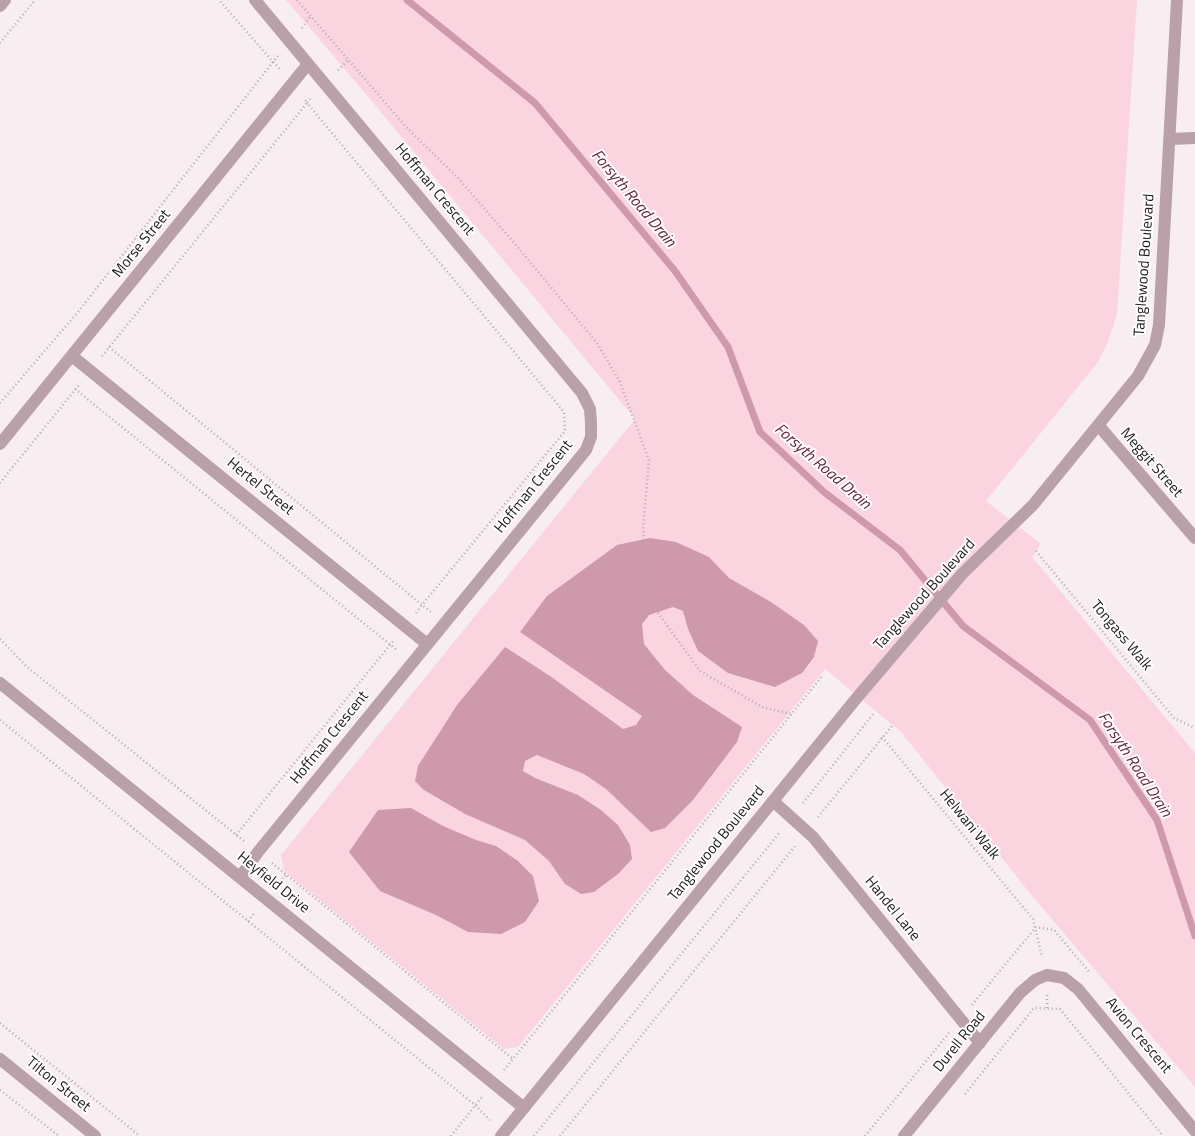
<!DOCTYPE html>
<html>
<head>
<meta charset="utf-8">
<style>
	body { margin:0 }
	canvas { display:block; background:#f8edf0 }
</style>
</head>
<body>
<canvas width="1195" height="1136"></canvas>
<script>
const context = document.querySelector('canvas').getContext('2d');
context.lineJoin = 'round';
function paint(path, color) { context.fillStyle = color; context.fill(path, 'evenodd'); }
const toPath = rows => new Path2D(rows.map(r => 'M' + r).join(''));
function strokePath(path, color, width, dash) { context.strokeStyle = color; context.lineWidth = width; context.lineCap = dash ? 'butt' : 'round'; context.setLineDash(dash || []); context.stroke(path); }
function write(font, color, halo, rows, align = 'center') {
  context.font = font + ' "Titillium Web",sans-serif'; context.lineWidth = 4; context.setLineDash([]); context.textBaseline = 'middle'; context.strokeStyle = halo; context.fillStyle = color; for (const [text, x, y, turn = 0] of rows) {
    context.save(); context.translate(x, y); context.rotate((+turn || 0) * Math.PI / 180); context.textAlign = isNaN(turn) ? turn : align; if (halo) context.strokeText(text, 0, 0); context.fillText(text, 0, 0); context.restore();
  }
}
paint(toPath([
	[286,0,1137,0,1117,314,1108,342,1098,362,986,501,1041,544,1032,557,1195,753,1195,1087,1033,897,901,732,825,669,518,1047,504,1049,284,871,281,855,635,419,365,93]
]), '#fad5e0');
paint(toPath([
	[650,538,676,542,709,557,729,578,771,602,804,625,818,641,814,657,802,673,775,687,728,673,698,651,688,629,683,611,673,607,649,615,642,624,644,644,665,670,693,695,742,727,737,742,693,800,665,828,651,832,606,789,584,774,537,755,525,761,523,771,535,778,578,795,601,810,618,825,630,845,632,859,618,874,594,892,581,894,565,884,549,861,525,840,465,814,424,790,415,781,418,766,457,705,505,647,550,676,623,729,636,725,642,716,520,632,547,596,617,545],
	[411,808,443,826,476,840,496,846,518,861,533,876,539,901,525,922,501,934,468,932,436,915,380,891,349,852,378,810]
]), '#ce99aa');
strokePath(toPath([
	[407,0,535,103,675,271,728,347,760,432,824,492,900,550,963,626,1090,720,1157,820,1195,936]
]), '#ce99aa', 7);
strokePath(toPath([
	[297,0,406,127,457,177,516,245,597,343,620,382,649,460,643,529,651,603,700,671,762,707,792,714],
	[302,28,311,16],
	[0,43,35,0],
	[278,56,273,62,280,69],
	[338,70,348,60],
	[109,347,422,605,565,431,564,412,307,103,312,97],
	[102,356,307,103,304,97],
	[75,389,398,651],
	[0,403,78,312,273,62,219,0],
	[0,483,79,385],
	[1036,551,1174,718,1195,728],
	[416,613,422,605,431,612],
	[0,639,27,667,244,841],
	[0,720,475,1105,490,1120],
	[882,737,1033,919,1042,957],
	[803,803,874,713],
	[818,817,892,726],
	[236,835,394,640],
	[272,863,513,1059],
	[277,885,286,875],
	[248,921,255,912],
	[1047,995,1047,1009],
	[972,1005,1036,927,1054,930,1090,973],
	[0,1023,140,1136],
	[504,1070,823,675],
	[0,1090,59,1136],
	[965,1094,1034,1008,1060,1009,1163,1136],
	[451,1136,482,1097],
	[534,1136,780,832],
	[560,1136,796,845],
	[865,1136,949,1033]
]), '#b3abad', 2.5, [1, 3]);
strokePath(toPath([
	[1099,426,1195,538],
	[773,801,813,837,980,1043]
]), '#baa1a9', 12);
strokePath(toPath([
	[0,6,5,0],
	[1170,139,1195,138],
	[72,356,427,644],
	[0,444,308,64],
	[0,683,524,1108],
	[240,877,258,852,586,450,591,437,591,423,590,409,582,393,255,0],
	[0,1059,95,1136],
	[904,1136,1020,993,1035,980,1047,975,1064,978,1078,989,1195,1131]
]), '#baa1a9', 12);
strokePath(toPath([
	[501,1136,855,700,962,574,1033,505,1138,376,1155,345,1159,325,1177,0]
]), '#baa1a9', 12);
write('15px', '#1e1a1b', '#fffdfd', [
	["Hoffman Crescent",434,190,50],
	["Morse Street",142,244,-51],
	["Tanglewood Boulevard",1145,265,-86],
	["Meggit Street",1151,463,49],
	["Hertel Street",260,487,39],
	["Hoffman Crescent",534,487,-51],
	["Tanglewood Boulevard",925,595,-48],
	["Tongass Walk",1121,636,50],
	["Hoffman Crescent",330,738,-51],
	["Helwani Walk",969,825,51],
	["Tanglewood Boulevard",717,844,-51],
	["Heyfield Drive",273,883,39],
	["Handel Lane",892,909,51],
	["Avion Crescent",1138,1036,50],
	["Durell Road",960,1042,-51],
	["Tilton Street",58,1085,39]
]);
write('italic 16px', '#64243e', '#fffdfd', [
	["Forsyth Road Drain",633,199,50],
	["Forsyth Road Drain",822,467,41],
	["Forsyth Road Drain",1134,765,57]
]);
</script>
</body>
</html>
